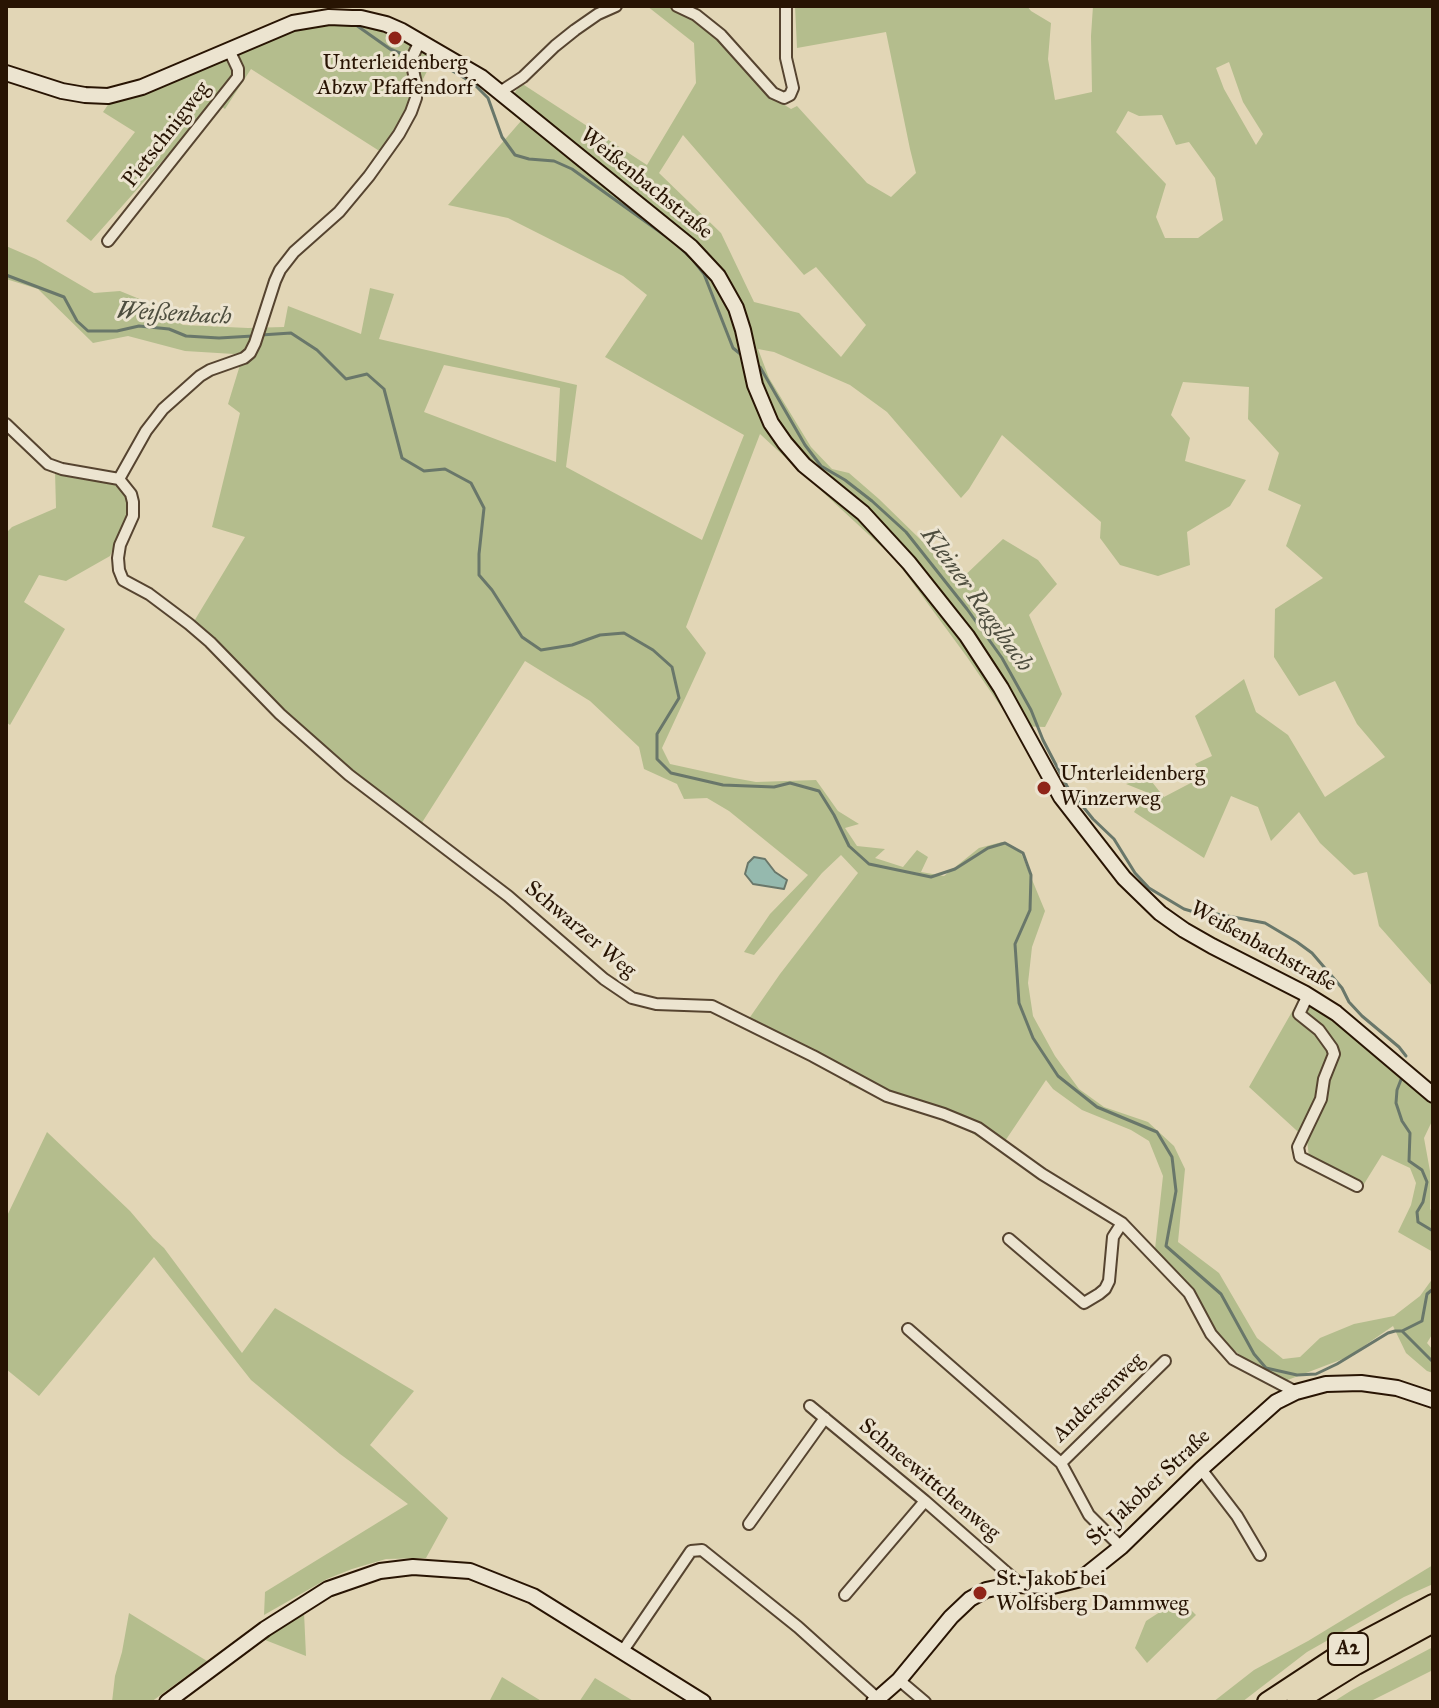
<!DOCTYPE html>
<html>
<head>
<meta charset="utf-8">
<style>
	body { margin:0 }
	#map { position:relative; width:1439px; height:1708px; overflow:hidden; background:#e2d6b6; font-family:"IM FELL Great Primer",serif }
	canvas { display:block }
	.frame { position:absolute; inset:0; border:8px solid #281403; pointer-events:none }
</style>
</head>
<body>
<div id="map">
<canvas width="1439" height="1708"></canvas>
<div class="frame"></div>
</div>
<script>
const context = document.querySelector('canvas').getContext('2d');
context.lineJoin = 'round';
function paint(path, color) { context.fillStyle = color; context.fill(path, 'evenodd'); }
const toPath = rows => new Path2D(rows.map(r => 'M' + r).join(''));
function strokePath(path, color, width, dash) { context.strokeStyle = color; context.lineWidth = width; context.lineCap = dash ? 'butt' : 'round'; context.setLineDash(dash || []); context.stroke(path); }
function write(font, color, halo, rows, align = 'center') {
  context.font = font + ' "IM FELL Great Primer",serif'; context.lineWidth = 6; context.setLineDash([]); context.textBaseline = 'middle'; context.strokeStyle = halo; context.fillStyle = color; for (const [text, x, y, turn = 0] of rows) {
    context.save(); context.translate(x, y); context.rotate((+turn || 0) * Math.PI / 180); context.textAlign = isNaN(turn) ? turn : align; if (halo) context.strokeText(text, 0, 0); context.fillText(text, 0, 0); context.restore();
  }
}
paint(toPath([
	[647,6,676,8,719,34,772,97,791,109,797,106,867,183,891,197,916,173,910,149,886,32,797,48,795,6,1027,6,1031,11,1051,23,1048,59,1055,100,1092,92,1091,36,1093,6,1433,6,1433,987,1379,926,1367,872,1354,875,1320,843,1299,812,1271,841,1258,807,1231,796,1204,858,1134,812,1146,792,1126,784,1148,777,1164,797,1204,776,1195,764,1212,756,1195,716,1244,679,1256,712,1288,735,1325,797,1385,757,1357,724,1335,681,1299,696,1274,657,1275,609,1323,578,1286,546,1301,505,1268,490,1279,453,1248,419,1249,387,1183,382,1171,415,1190,438,1185,461,1246,480,1230,506,1187,532,1190,565,1158,576,1120,565,1100,538,1101,522,1002,435,969,489,961,498,887,412,850,385,774,352,758,349,769,378,811,447,832,469,849,473,879,499,923,542,957,583,1003,539,1038,560,1057,584,1029,615,1062,694,1045,727,1017,726,1010,720,967,657,895,559,760,434,686,627,706,653,662,748,670,764,734,778,756,782,816,780,838,811,859,824,845,828,857,846,885,849,875,858,903,867,917,850,928,857,921,872,944,876,979,848,1002,842,1021,853,1045,911,1032,947,1028,983,1033,1016,1055,1056,1079,1089,1104,1107,1148,1122,1174,1146,1185,1169,1178,1242,1219,1273,1257,1338,1283,1359,1300,1357,1320,1338,1354,1324,1394,1316,1420,1296,1433,1278,1433,1333,1427,1343,1433,1350,1433,1373,1427,1371,1406,1353,1393,1326,1348,1357,1285,1381,1254,1367,1219,1337,1193,1288,1155,1249,1163,1176,1149,1141,1131,1130,1082,1110,1053,1089,1046,1080,999,1150,959,1125,849,1085,850,1072,748,1020,780,974,858,873,841,855,822,873,754,955,744,952,770,914,808,875,729,811,707,798,684,799,677,784,644,769,639,747,590,701,525,661,416,832,278,721,193,623,245,537,212,527,240,413,228,404,244,352,234,354,185,351,128,336,93,343,38,289,6,279,6,246,36,259,94,293,120,291,142,300,183,325,248,328,284,327,288,306,361,334,370,288,394,294,379,339,577,385,566,467,702,540,744,435,605,357,647,295,623,276,508,218,448,205,521,121,505,108,521,83,647,165,696,83,694,43],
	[1229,62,1243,102,1263,134,1256,145,1224,89,1216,68],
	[1128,111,1139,116,1162,115,1176,145,1189,142,1215,178,1223,220,1198,238,1165,238,1156,217,1166,184,1116,132],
	[683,135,804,275,816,267,866,325,841,357,799,313,754,302,721,233,659,173],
	[444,365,560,388,556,462,424,412],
	[336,21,362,23,435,56,391,140,381,152,251,69,225,109,215,102,91,241,66,221,135,132,103,112,112,99,300,28],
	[55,471,114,482,128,497,130,508,110,556,66,581,39,575,24,602,65,629,10,725,6,722,6,533,12,527,56,508],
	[1301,996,1343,1021,1433,1100,1433,1119,1424,1138,1430,1171,1430,1209,1433,1214,1433,1252,1398,1232,1411,1205,1416,1183,1410,1168,1382,1155,1364,1184,1309,1157,1307,1140,1249,1087],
	[47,1132,130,1211,153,1238,164,1248,242,1353,275,1308,414,1391,370,1445,448,1518,426,1558,386,1559,352,1569,327,1579,264,1615,265,1592,408,1504,340,1454,251,1380,154,1257,39,1396,6,1369,6,1218],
	[1433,1565,1433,1584,1404,1597,1307,1652,1242,1702,1213,1702,1254,1670,1308,1641],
	[418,1573,371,1581,327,1599,304,1612,306,1656,260,1638,336,1589,367,1578],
	[1180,1599,1196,1615,1147,1663,1135,1648,1146,1621],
	[129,1613,207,1661,151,1702,112,1702,115,1676,122,1652],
	[1433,1647,1433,1670,1369,1702,1333,1702,1352,1690],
	[502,1677,543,1702,489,1702],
	[595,1678,635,1702,579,1702]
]), '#b4bd8d');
const water = toPath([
	[754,857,765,859,775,872,787,880,784,889,753,884,745,874,748,863,754,857]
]);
paint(water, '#95b9ae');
strokePath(water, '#69776a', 2);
strokePath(toPath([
	[328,6,330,9],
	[356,25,390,49,407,56,444,66,473,83,488,98,502,137,515,155,529,159,554,161,572,169,674,242,693,260,704,274,733,348,744,357],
	[6,275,64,297,77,321,88,331,117,331,139,326,169,329,186,336,219,338,253,336],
	[261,335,291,333,317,350,346,379,367,374,384,389,402,458,424,471,445,469,471,483,484,508,479,554,479,575,492,590,522,637,541,650,572,645,600,635,624,633,653,650,672,667,679,698,657,734,657,759,671,773,723,785,774,787,790,783,819,791,834,815,849,846,869,864,931,877,955,869,988,848,1005,843,1023,853,1031,875,1030,910,1015,944,1019,1003,1033,1038,1058,1076,1097,1107,1157,1132,1172,1157,1176,1191,1166,1246,1221,1294,1254,1354,1266,1368,1297,1375,1316,1374,1337,1364,1388,1333,1395,1331,1402,1331,1433,1362],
	[760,367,805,445,821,466,845,480,872,501,906,532,967,609,1002,658,1031,710,1043,740,1068,788,1093,819,1114,839,1135,873,1149,888,1184,909,1201,914,1217,914,1265,923,1297,942,1312,953,1342,988,1349,1002,1362,1016,1399,1047,1406,1056],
	[1402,1077,1397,1090,1396,1103,1402,1121,1410,1133,1409,1161,1422,1170,1427,1182,1423,1202,1417,1212,1418,1222,1433,1231],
	[1402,1331,1422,1321,1427,1294,1433,1289]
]), '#69776a', 3);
const street = toPath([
	[677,6,696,15,721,35,773,93,784,98,790,95,793,88,786,58,786,6],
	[500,92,523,77,555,46,575,30,598,14,616,6],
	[108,241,238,77,238,69,229,50],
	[6,424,48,464,62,469,119,479],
	[119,479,131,494,133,502,133,516,120,545,118,558,119,570,123,580,149,594,189,624,210,642,280,714,349,775,508,896,604,979,632,998,656,1004,712,1006,813,1056,887,1096,944,1114,978,1128,1042,1174,1122,1223,1189,1293,1211,1334,1233,1359,1296,1392],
	[119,479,146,431,163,409,200,376,210,370,244,358,250,353,255,343,275,281,280,270,294,252,339,212,369,176,399,134,411,112,416,98,416,84,411,60,420,41],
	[1308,995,1299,1014,1319,1030,1332,1048,1334,1054,1324,1079,1321,1099,1298,1147,1300,1157,1357,1186],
	[1009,1239,1084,1303,1099,1294,1105,1289,1109,1281,1113,1237,1122,1223],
	[908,1329,1061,1463,1089,1515,1121,1547],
	[810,1406,925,1501,1022,1586],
	[1061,1463,1165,1361],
	[1201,1469,1237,1516,1260,1555],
	[749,1524,825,1418],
	[845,1595,925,1501],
	[622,1652,691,1551,702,1550,798,1627,878,1699],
	[899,1680,925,1702]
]);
const secondary = toPath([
	[6,73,62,91,85,95,108,96,142,87,293,23,329,17,352,18,361,18,386,24,402,31,481,77,691,247,718,276,736,308,743,330,755,385,771,423,785,443,804,465,863,513,909,563,967,636,1001,688,1061,797,1124,878,1160,913,1184,930,1212,946,1304,993,1336,1013,1433,1095],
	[167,1702,265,1629,328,1589,380,1571,413,1567,470,1571,533,1596,703,1702],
	[874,1702,899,1680,951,1617,970,1599,986,1590,1010,1585,1053,1586,1081,1579,1121,1547,1201,1469,1276,1402,1296,1392,1326,1384,1361,1383,1397,1388,1433,1400]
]);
const highway = toPath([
	[1267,1702,1346,1650,1433,1604],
	[1296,1702,1356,1665,1433,1623]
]);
strokePath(street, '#564430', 14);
strokePath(secondary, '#281403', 18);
strokePath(highway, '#281403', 22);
strokePath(street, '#ece4d0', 10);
strokePath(secondary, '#ece4d0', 14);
strokePath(highway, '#e2d6b6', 18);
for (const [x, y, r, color] of [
	[395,38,8,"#8f2418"],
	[1044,788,8,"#8f2418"],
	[980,1593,8,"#8f2418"]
]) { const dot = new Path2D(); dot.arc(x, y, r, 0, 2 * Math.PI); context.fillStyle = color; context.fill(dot); strokePath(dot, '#ece4d0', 3); }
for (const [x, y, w] of [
	[1348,1649,40]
]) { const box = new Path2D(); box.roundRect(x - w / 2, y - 16, w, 32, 6); context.fillStyle = '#ece4d0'; context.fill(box); strokePath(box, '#281403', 2); }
write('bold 20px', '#281403', null, [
	["A2",1348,1649]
]);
write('22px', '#281403', '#ece4d0', [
	["Unterleidenberg",395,64,"center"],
	["Abzw Pfaffendorf",395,89,"center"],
	["Unterleidenberg",1060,775],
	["Winzerweg",1060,800],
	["St. Jakob bei",996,1580],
	["Wolfsberg Dammweg",996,1605]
], 'left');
write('22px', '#281403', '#ece4d0', [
	["Pietschnigweg",167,135,-52],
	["Weißenbachstraße",646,184,39],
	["Schwarzer Weg",580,930,40],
	["Weißenbachstraße",1263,947,29],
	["Andersenweg",1099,1398,-44],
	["Schneewittchenweg",929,1480,40],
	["St. Jakober Straße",1149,1488,-43]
]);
write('italic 24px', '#4e4e3f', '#ece4d0', [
	["Weißenbach",174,315,3],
	["Kleiner Ragglbach",976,600,54]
]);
</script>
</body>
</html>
